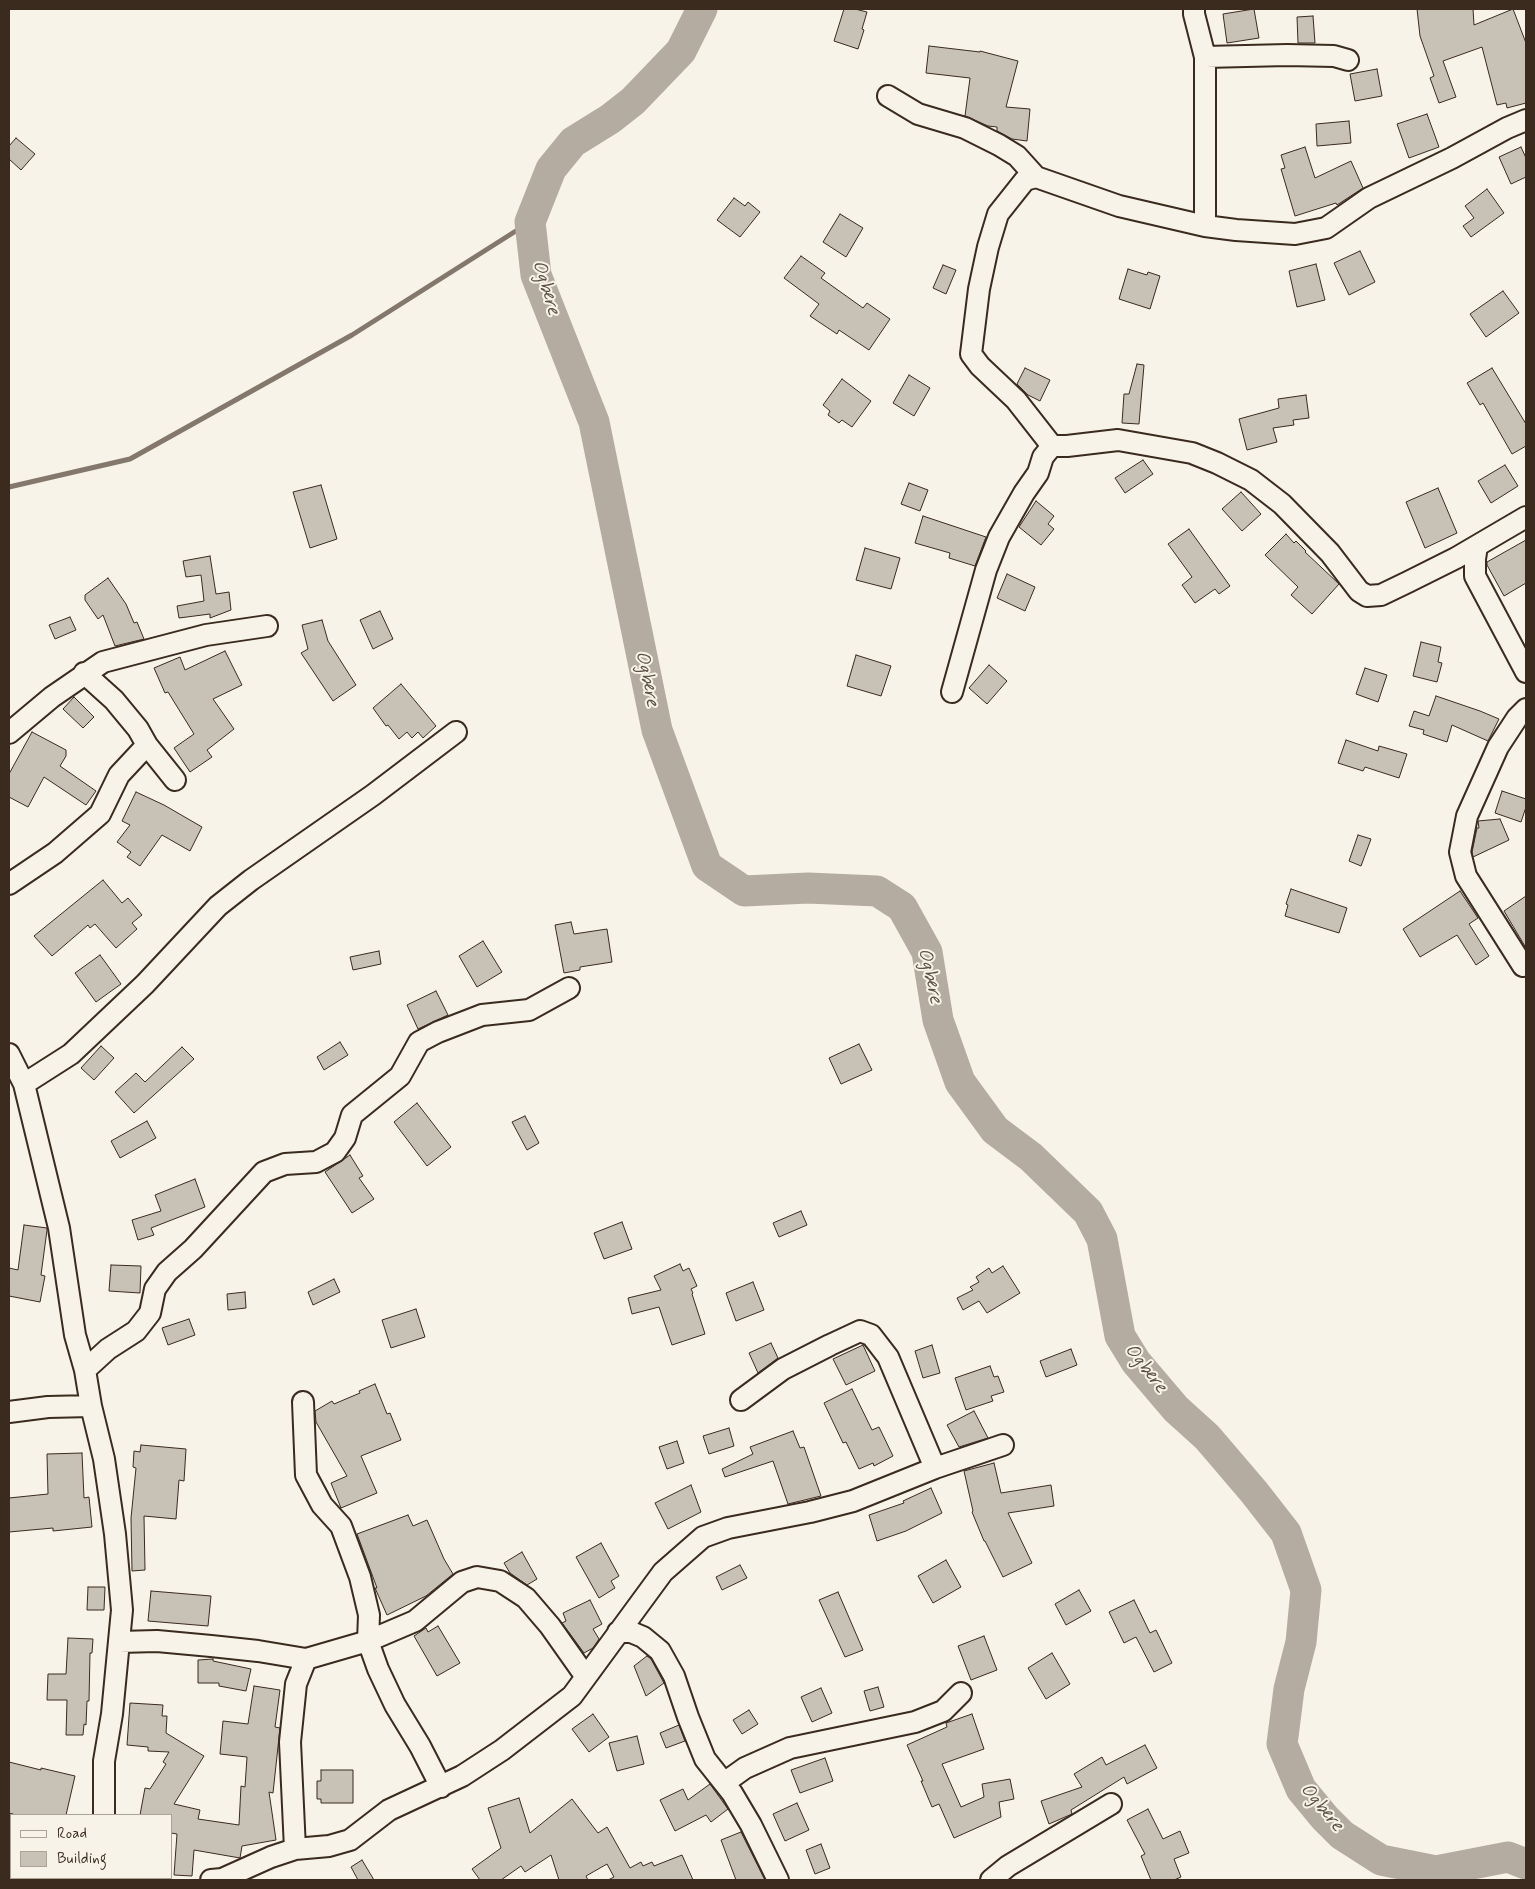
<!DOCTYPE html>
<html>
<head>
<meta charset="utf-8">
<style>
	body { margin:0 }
	#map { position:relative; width:1535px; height:1889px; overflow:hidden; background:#f7f3e8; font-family:Mynerve,sans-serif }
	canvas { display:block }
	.frame { position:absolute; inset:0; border:10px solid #3b2a1e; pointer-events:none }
	.legend { position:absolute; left:10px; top:1814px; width:162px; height:65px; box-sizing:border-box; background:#f7f3e8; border:1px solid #aca397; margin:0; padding:6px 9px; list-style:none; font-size:15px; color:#3b2a1e }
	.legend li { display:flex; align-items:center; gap:10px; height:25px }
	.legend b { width:25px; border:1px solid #aca397 }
</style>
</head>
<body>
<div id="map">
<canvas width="1535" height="1889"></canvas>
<div class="frame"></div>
<ul class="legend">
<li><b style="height:6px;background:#f7f3e8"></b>Road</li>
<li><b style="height:14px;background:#c8c1b6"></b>Building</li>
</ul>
</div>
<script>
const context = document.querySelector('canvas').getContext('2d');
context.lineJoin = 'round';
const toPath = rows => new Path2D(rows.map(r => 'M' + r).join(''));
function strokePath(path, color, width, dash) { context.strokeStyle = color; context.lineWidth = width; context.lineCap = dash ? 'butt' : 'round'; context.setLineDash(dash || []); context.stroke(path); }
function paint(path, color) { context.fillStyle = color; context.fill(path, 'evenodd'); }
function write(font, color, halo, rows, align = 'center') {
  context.font = font + ' Mynerve,sans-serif'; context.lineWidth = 4; context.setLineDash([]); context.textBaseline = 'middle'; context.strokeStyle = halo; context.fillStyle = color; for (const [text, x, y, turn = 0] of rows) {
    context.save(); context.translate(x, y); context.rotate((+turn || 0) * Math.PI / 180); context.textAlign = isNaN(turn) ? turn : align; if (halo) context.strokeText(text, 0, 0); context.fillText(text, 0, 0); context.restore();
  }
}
strokePath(toPath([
	[9,487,130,459,352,335,530,222]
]), '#84786c', 5);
strokePath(toPath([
	[702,9,681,51,633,101,610,119,573,142,551,169,530,222,536,275,594,422,657,730,707,866,744,891,808,888,877,891,902,907,927,952,938,1020,960,1082,995,1130,1031,1157,1088,1212,1102,1239,1120,1336,1136,1362,1176,1409,1207,1437,1254,1492,1286,1533,1306,1590,1301,1642,1289,1689,1282,1744,1301,1789,1325,1818,1342,1835,1381,1860,1436,1871,1508,1857,1526,1864]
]), '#b4aca0', 31);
const building = toPath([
	[844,9,855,9,867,12,862,29,864,30,858,49,834,41,844,9],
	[1254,9,1259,38,1227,43,1223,14,1254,9],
	[1417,9,1473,9,1474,25,1513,9,1526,43,1526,103,1507,108,1506,103,1497,105,1482,47,1443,61,1456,97,1439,103,1430,78,1434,76,1420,36,1417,9],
	[1313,16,1315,43,1298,43,1297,17,1313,16],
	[929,46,980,52,980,51,1018,61,1006,107,1030,109,1027,141,1012,139,997,131,997,127,988,126,965,116,970,78,926,73,929,46],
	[1377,69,1382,96,1355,101,1350,74,1377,69],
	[1427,114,1439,147,1409,158,1397,124,1427,114],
	[1349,121,1351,143,1317,146,1316,124,1349,121],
	[16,138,35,154,21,170,9,159,9,146,16,138],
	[1305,147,1315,178,1351,161,1363,188,1337,205,1336,203,1295,216,1281,169,1285,168,1281,155,1305,147],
	[1521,147,1526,158,1526,177,1511,184,1499,157,1521,147],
	[1487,189,1504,213,1471,237,1463,226,1474,218,1465,206,1487,189],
	[734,198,745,206,748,202,760,212,740,237,717,220,734,198],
	[840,214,863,228,846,257,823,242,840,214],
	[1360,251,1375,282,1349,295,1334,263,1360,251],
	[801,256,825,273,821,278,863,308,867,303,890,319,869,350,839,330,837,334,810,316,819,304,784,278,801,256],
	[1316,264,1325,300,1297,307,1289,271,1316,264],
	[943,265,956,270,946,294,933,288,943,265],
	[1128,269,1147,275,1148,272,1160,276,1150,309,1119,299,1128,269],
	[1503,291,1519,313,1486,337,1470,314,1503,291],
	[1137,364,1144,365,1139,424,1122,423,1124,394,1129,394,1137,364],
	[1025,368,1050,380,1040,401,1028,395,1017,384,1025,368],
	[1492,368,1526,424,1526,446,1512,454,1483,403,1480,405,1467,383,1492,368],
	[909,375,930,388,914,416,893,403,909,375],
	[842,379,871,401,852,427,842,420,839,423,828,415,830,411,823,405,842,379],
	[1306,395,1309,418,1293,420,1294,425,1273,428,1277,442,1247,450,1239,419,1279,408,1278,399,1306,395],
	[1143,460,1153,474,1125,493,1115,478,1143,460],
	[1505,465,1518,486,1491,503,1478,481,1505,465],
	[909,483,928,490,920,511,901,504,909,483],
	[321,485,337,539,310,548,293,492,321,485],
	[1438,488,1457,533,1425,548,1406,502,1438,488],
	[1241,492,1261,514,1242,531,1222,509,1241,492],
	[1036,501,1054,516,1048,524,1054,529,1041,545,1019,527,1036,501],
	[923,516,986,537,975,566,949,558,950,553,915,543,923,516],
	[1189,529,1230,586,1219,594,1215,589,1195,603,1182,585,1192,577,1168,544,1189,529],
	[1286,534,1294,543,1296,541,1306,551,1305,552,1339,584,1312,614,1291,595,1298,587,1265,555,1286,534],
	[1526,540,1526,583,1504,596,1487,565,1487,562,1526,540],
	[865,548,900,558,891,589,856,580,865,548],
	[210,556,216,594,229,592,231,610,210,618,210,614,179,618,177,606,204,601,201,575,186,577,183,561,210,556],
	[1007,574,1035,587,1025,611,997,598,1007,574],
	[108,578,126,604,134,623,137,622,144,639,115,646,103,615,98,619,85,600,85,595,108,578],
	[380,611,393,639,373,649,360,620,380,611],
	[70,617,76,630,55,639,49,625,70,617],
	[322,620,328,641,356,685,333,701,301,653,308,649,302,625,322,620],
	[1421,642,1441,647,1438,662,1442,663,1437,682,1413,676,1421,642],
	[225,651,242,685,213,699,234,729,207,750,212,757,190,772,174,748,194,734,168,692,165,693,154,668,180,657,185,670,225,651],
	[856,655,891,666,881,696,847,686,856,655],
	[989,665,1007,681,987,704,969,688,989,665],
	[1365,668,1387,675,1378,702,1356,694,1365,668],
	[401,684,436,726,423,738,418,732,412,738,407,732,399,739,388,725,386,726,373,708,401,684],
	[1436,696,1480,711,1499,719,1488,741,1452,725,1447,742,1423,734,1424,730,1409,726,1414,711,1429,716,1436,696],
	[74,697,94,717,83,728,63,709,74,697],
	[32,732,66,750,66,756,60,766,96,791,86,805,44,777,28,807,9,797,9,774,32,732],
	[1346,740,1378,751,1379,746,1407,754,1399,778,1365,767,1363,771,1338,763,1346,740],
	[1502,791,1526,799,1526,807,1521,822,1495,813,1502,791],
	[136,792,164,805,202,827,190,851,162,835,140,866,127,857,131,852,117,842,130,825,122,821,136,792],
	[1500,819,1509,840,1473,857,1472,852,1477,828,1479,828,1478,821,1500,819],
	[1358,835,1371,839,1361,866,1349,861,1358,835],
	[103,880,122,903,128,898,142,915,132,923,137,929,116,948,95,924,90,928,88,925,52,956,34,936,103,880],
	[1291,889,1347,908,1339,933,1285,916,1288,905,1286,904,1291,889],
	[1460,891,1478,918,1469,924,1489,956,1476,965,1457,935,1420,957,1403,929,1460,891],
	[1526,896,1526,948,1504,911,1526,896],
	[571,922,574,934,607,929,612,962,580,967,580,970,564,973,555,925,571,922],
	[483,941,502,972,477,987,459,956,483,941],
	[379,951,381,964,353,970,350,957,379,951],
	[100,955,121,984,96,1002,75,973,100,955],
	[436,991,448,1015,418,1029,407,1005,436,991],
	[340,1042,348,1055,324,1070,317,1057,340,1042],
	[859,1044,872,1070,841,1084,829,1058,859,1044],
	[101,1046,114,1058,94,1080,81,1068,101,1046],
	[182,1047,194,1059,134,1113,115,1092,136,1073,145,1082,182,1047],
	[417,1103,451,1147,427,1166,394,1122,417,1103],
	[525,1116,539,1143,527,1150,512,1122,525,1116],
	[147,1121,156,1138,120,1158,111,1141,147,1121],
	[350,1155,363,1176,359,1178,374,1199,352,1213,325,1172,350,1155],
	[195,1179,205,1207,151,1228,154,1235,138,1240,132,1220,161,1211,155,1195,195,1179],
	[801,1211,807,1225,779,1237,773,1223,801,1211],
	[622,1222,632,1249,604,1259,594,1233,622,1222],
	[24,1225,47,1228,47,1230,41,1275,45,1276,40,1302,9,1296,9,1268,18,1270,24,1225],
	[680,1264,683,1271,689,1268,697,1286,691,1289,693,1293,692,1294,705,1334,672,1345,659,1307,632,1314,628,1298,661,1290,654,1276,680,1264],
	[111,1265,141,1266,140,1293,109,1291,111,1265],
	[1003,1266,1020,1293,987,1313,979,1301,963,1310,957,1298,973,1290,970,1287,979,1282,976,1277,989,1268,992,1273,1003,1266],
	[334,1279,340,1292,313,1305,308,1292,334,1279],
	[753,1282,764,1310,736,1321,726,1293,753,1282],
	[245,1292,246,1308,228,1310,227,1294,245,1292],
	[416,1309,425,1337,391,1348,382,1320,416,1309],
	[189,1319,195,1335,168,1345,162,1328,189,1319],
	[771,1343,778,1358,758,1373,749,1353,771,1343],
	[863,1345,875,1371,846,1385,833,1359,863,1345],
	[932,1345,940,1373,923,1378,915,1351,932,1345],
	[1071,1349,1077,1365,1046,1377,1040,1361,1071,1349],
	[990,1366,994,1377,998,1376,1004,1392,991,1396,993,1401,966,1410,955,1378,990,1366],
	[375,1384,387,1414,390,1413,401,1440,361,1456,377,1493,341,1508,331,1483,347,1476,316,1422,315,1411,332,1401,334,1404,360,1393,359,1391,375,1384],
	[852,1389,872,1430,879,1427,893,1456,874,1466,873,1463,859,1469,846,1442,843,1443,824,1403,852,1389],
	[974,1411,988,1438,959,1447,947,1425,974,1411],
	[729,1428,734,1446,709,1454,703,1436,729,1428],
	[793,1431,800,1448,804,1447,821,1496,788,1504,773,1461,725,1477,722,1469,753,1454,750,1447,793,1431],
	[677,1441,684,1463,667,1469,659,1447,677,1441],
	[141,1445,186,1449,184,1481,179,1480,176,1519,144,1516,145,1570,132,1571,131,1518,136,1468,133,1467,134,1451,140,1452,141,1445],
	[82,1453,84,1498,89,1497,92,1527,53,1531,53,1528,9,1532,9,1498,48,1494,47,1454,82,1453],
	[994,1463,1001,1493,1051,1485,1054,1506,1008,1513,1032,1563,1003,1577,985,1541,984,1541,972,1512,973,1511,964,1471,994,1463],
	[691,1485,701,1512,668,1529,655,1503,691,1485],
	[931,1488,942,1513,906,1531,877,1541,869,1515,904,1503,903,1501,931,1488],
	[408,1515,413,1526,427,1520,444,1559,453,1574,426,1596,387,1615,375,1588,377,1588,357,1534,408,1515],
	[601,1543,619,1576,611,1581,615,1588,599,1598,576,1557,601,1543],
	[522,1552,537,1579,527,1585,510,1573,504,1563,522,1552],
	[946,1560,961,1587,933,1603,918,1576,946,1560],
	[740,1565,747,1578,722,1590,716,1577,740,1565],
	[88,1587,105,1587,104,1610,87,1610,88,1587],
	[1079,1590,1091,1611,1066,1625,1055,1604,1079,1590],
	[151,1591,211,1596,208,1626,148,1621,151,1591],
	[838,1592,863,1650,845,1657,819,1600,838,1592],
	[590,1600,602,1624,593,1629,599,1639,593,1648,584,1653,562,1623,566,1621,563,1613,590,1600],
	[1134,1600,1150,1633,1156,1630,1172,1663,1154,1672,1136,1637,1124,1643,1109,1612,1134,1600],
	[438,1626,460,1663,437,1676,414,1636,426,1628,428,1632,438,1626],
	[984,1636,997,1670,971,1680,958,1646,984,1636],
	[68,1638,93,1639,92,1653,90,1653,89,1701,87,1701,86,1725,84,1724,83,1735,66,1735,67,1700,47,1700,48,1674,66,1674,68,1638],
	[1052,1653,1070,1684,1046,1699,1028,1668,1052,1653],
	[647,1656,651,1659,664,1683,646,1696,634,1666,647,1656],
	[213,1659,213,1661,251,1669,246,1691,219,1686,219,1683,198,1683,198,1660,213,1659],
	[254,1686,280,1690,275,1727,280,1728,273,1793,269,1792,276,1840,242,1846,240,1858,194,1850,192,1876,174,1875,177,1834,171,1833,171,1815,140,1815,145,1788,150,1789,166,1764,163,1762,169,1752,148,1751,148,1747,127,1745,130,1703,163,1705,162,1716,167,1716,166,1733,204,1756,174,1804,200,1810,198,1819,239,1825,241,1786,245,1787,247,1757,220,1754,223,1721,248,1724,254,1686],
	[878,1687,884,1707,870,1711,864,1691,878,1687],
	[821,1688,832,1713,812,1722,801,1697,821,1688],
	[749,1710,758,1724,742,1734,733,1720,749,1710],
	[593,1714,609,1737,589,1752,572,1729,593,1714],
	[972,1714,984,1749,942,1764,961,1807,984,1797,982,1784,1010,1779,1014,1799,999,1802,1001,1817,954,1838,939,1804,932,1807,921,1781,923,1781,907,1745,947,1727,946,1723,972,1714],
	[679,1725,685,1741,666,1748,660,1733,679,1725],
	[637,1736,644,1764,617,1771,609,1743,637,1736],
	[1145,1745,1157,1768,1127,1784,1124,1777,1071,1810,1072,1814,1049,1824,1041,1801,1082,1787,1074,1774,1102,1757,1106,1765,1145,1745],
	[825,1758,833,1781,800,1793,791,1770,825,1758],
	[9,1762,41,1770,41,1768,75,1776,66,1815,16,1815,9,1813,9,1762],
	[321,1770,353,1770,353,1803,321,1803,321,1799,317,1799,317,1781,321,1781,321,1770],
	[710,1784,728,1809,711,1822,706,1815,675,1831,660,1800,683,1789,688,1800,710,1784],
	[519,1798,530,1833,572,1799,598,1833,607,1827,630,1868,641,1862,643,1866,652,1862,654,1866,682,1855,693,1880,608,1880,614,1877,607,1864,586,1876,588,1880,559,1880,551,1855,525,1872,521,1866,501,1880,480,1880,472,1869,501,1848,488,1808,519,1798],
	[797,1803,809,1830,785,1841,773,1814,797,1803],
	[1148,1809,1163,1839,1180,1831,1189,1853,1174,1859,1181,1877,1174,1880,1151,1880,1141,1856,1145,1854,1127,1820,1148,1809],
	[741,1832,765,1880,736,1880,721,1840,741,1832],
	[821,1844,830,1868,815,1874,806,1850,821,1844],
	[362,1860,374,1880,358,1880,351,1867,362,1860]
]);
paint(building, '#c8c1b6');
strokePath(building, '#3b2a1e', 1);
const street = toPath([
	[1194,9,1194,14,1205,57],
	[888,96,918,114,965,128,999,145,1017,156,1036,177],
	[1205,226,1205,57,1287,55,1334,56,1348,60],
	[1052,446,1016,400,980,366,971,354,979,289,988,247,998,214,1025,180,1036,177,1119,206,1205,226,1236,230,1295,234,1326,228,1369,198,1452,158,1507,128,1526,120],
	[1477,546,1475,559,1475,576,1526,672],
	[84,673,114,700,138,729,147,745,175,780],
	[952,692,986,570,999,537,1024,493,1038,473,1043,457,1052,446,1067,446,1118,440,1192,453,1217,463,1251,480,1282,504,1330,553,1359,591,1367,596,1381,595,1408,582,1456,558,1526,517],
	[9,733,52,697,103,662,206,635,267,626],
	[9,884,55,853,100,814,119,775,147,745],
	[1523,966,1466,876,1460,852,1467,816,1498,747,1517,718,1526,709],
	[9,1054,24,1084,59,1228,75,1335,85,1370,91,1406,104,1459,115,1534,122,1610,112,1714,104,1761,104,1815],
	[24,1084,71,1054,145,984,218,906,251,880,373,795,456,732],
	[85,1370,108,1349,136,1331,150,1313,155,1289,167,1272,193,1249,264,1172,285,1164,316,1162,335,1152,345,1138,352,1115,400,1076,419,1042,438,1032,482,1015,529,1010,569,988],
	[741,1400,783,1369,830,1345,860,1331,871,1335,888,1357,935,1468],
	[303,1402,306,1475,322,1505,341,1526,360,1577,369,1615,368,1641,378,1669,395,1705,420,1746,441,1787],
	[9,1412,48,1407,91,1406],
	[618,1632,631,1632,643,1637,660,1651,674,1676,688,1717,705,1759,732,1793,751,1825,778,1880],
	[119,1642,157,1641,211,1646,258,1651,306,1659,368,1641,415,1621,462,1582,477,1577,500,1581,526,1598,550,1626,586,1677],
	[724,1783,745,1768,790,1748,915,1722,943,1711,961,1693],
	[295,1849,290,1742,296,1684,306,1659],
	[95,1880,97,1880],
	[211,1880,222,1879,271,1857,295,1849,329,1846,350,1840,389,1810,462,1776,502,1750,572,1696,663,1572,703,1537,728,1528,810,1512,853,1501,935,1468,1003,1445],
	[991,1880,1008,1866,1111,1804]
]);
strokePath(street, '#3b2a1e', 24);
strokePath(street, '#f7f3e8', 20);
write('italic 19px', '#5f5145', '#f7f3e8', [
	["Ogbere",545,288,73],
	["Ogbere",646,679,78],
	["Ogbere",929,976,77],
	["Ogbere",1145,1369,52],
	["Ogbere",1321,1808,50]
]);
</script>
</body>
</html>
